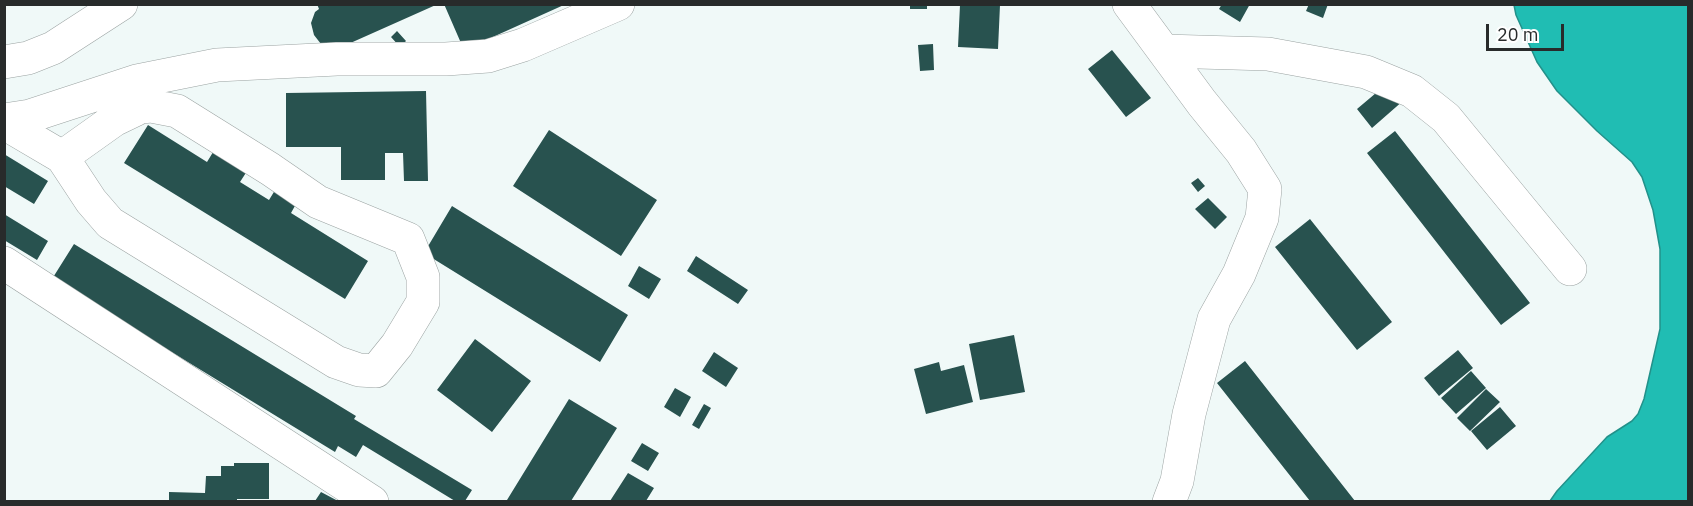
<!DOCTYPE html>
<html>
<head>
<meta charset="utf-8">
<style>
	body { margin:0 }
	#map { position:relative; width:1693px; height:506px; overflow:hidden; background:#f0f9f8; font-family:"IBM Plex Sans",sans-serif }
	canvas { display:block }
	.frame { position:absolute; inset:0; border:6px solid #282b2b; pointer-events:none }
	.scale { position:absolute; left:1486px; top:24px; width:78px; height:27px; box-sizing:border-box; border:3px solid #282b2b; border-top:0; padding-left:8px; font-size:18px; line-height:21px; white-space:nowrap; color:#282b2b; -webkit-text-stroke:4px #fff; paint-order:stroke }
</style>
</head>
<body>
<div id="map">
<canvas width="1693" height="506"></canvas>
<div class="frame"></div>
<div class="scale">20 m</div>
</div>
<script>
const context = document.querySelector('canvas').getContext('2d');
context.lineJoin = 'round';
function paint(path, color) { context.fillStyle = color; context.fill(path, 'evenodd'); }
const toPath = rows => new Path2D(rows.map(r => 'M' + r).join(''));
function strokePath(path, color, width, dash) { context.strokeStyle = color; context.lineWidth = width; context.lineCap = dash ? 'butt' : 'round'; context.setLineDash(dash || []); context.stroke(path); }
const water = toPath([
	[1514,5,1688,5,1688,501,1550,501,1557,491,1607,437,1632,421,1638,414,1644,399,1660,329,1660,249,1653,210,1642,177,1632,162,1597,131,1557,91,1537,62,1516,15,1514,5]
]);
paint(water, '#20bdb3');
strokePath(water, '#22918a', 1.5);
paint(toPath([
	[317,4,438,4,337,49,321,44,314,35,311,23,315,12,319,9],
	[444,4,566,4,464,50],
	[910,4,927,4,927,9,910,9],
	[1222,4,1250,4,1240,22,1219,9],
	[1309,4,1328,4,1323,18,1306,11],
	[960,5,1000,5,998,49,958,47],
	[397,31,406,41,400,47,391,37],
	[933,44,934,70,920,71,918,45],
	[1112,50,1151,98,1126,117,1088,69],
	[1389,82,1404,100,1372,128,1357,109],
	[426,91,428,181,404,181,403,153,385,153,385,180,341,180,341,147,286,147,286,93],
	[148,125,207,162,218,144,251,165,240,182,269,200,280,182,301,195,291,213,368,261,345,299,124,163],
	[549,130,657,200,621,256,513,186],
	[1395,131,1530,303,1501,325,1367,153],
	[4,154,48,181,34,204,4,186],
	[1198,178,1205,186,1198,192,1191,183],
	[1208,198,1227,217,1215,229,1195,209],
	[452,206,628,315,600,362,424,253],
	[4,214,48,241,37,260,4,240],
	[1310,219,1392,322,1357,350,1275,247],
	[74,244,356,416,354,419,472,490,465,501,455,501,363,445,356,457,338,446,335,452,52,279],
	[696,256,748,290,738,304,687,271],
	[639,266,661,279,649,299,628,286],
	[1014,335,1025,392,980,400,969,344],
	[475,339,531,381,492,432,437,390],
	[1458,350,1473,368,1439,396,1424,378],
	[714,352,738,368,726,387,702,371],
	[1245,361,1355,501,1310,501,1217,383],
	[939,362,941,371,964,365,973,402,926,414,914,369],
	[1471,371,1486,388,1456,414,1441,398],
	[675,388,691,397,680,417,664,407],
	[1486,389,1500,402,1470,431,1457,418],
	[569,399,617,428,571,501,510,501,507,500],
	[704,404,711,408,699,429,692,425],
	[1500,407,1516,426,1487,450,1471,431],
	[642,443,659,453,648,471,631,461],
	[234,463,269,463,269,499,237,499,237,501,169,501,169,492,205,493,206,476,221,476,221,466,234,466],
	[628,473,654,488,646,501,610,501],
	[321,492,338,501,315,501]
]), '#28524f');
const minor = toPath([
	[1129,4,1202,103,1241,151,1265,189,1262,218,1239,274,1214,319,1189,414,1177,481,1169,502],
	[1164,51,1268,54,1366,72,1412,91,1446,118,1570,269],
	[4,62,28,58,53,48,121,4],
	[4,120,30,116,137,81,217,65,337,59,446,59,488,56,523,45,618,4],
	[4,123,62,157,91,201,110,223,336,362,359,370,376,371,397,345,423,302,423,277,408,239,318,202,270,169,177,111,151,106,141,107,114,120,62,157],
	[4,263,372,502]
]);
strokePath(minor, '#9ba3a2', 34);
strokePath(minor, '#fff', 33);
</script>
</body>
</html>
